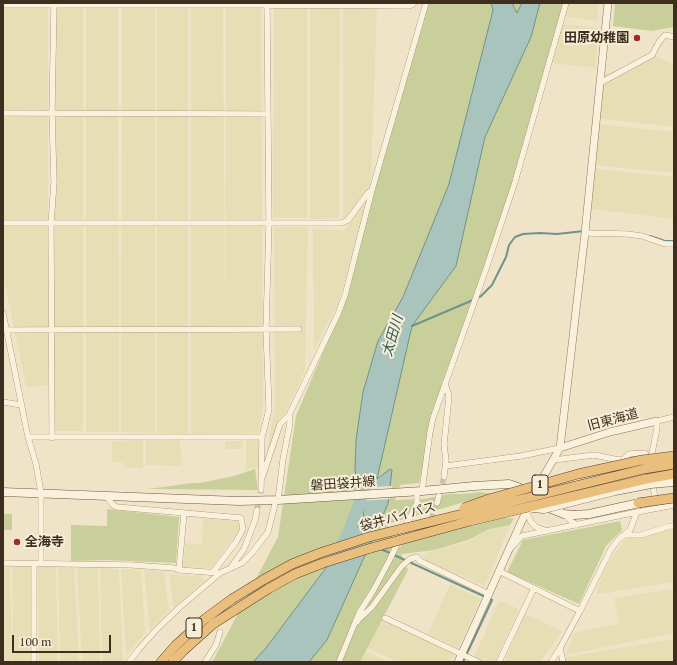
<!DOCTYPE html>
<html>
<head>
<meta charset="utf-8">
<style>
	body { margin:0 }
	#map { position:relative; width:677px; height:665px; overflow:hidden; background:#f0e4c8; font-family:"PT Serif",serif }
	canvas { display:block }
	.frame { position:absolute; inset:0; border:4px solid #3d2e20; pointer-events:none }
	.scale { position:absolute; left:12px; top:635px; width:99px; height:18px; box-sizing:border-box; border:2px solid #3d2e20; border-top:0; padding-left:5px; font-size:12px; line-height:14px; white-space:nowrap; color:#3d2e20; -webkit-text-stroke:3px #f7eed8; paint-order:stroke }
</style>
</head>
<body>
<div id="map">
<canvas width="677" height="665"></canvas>
<div class="frame"></div>
<div class="scale">100 m</div>
</div>
<script>
const context = document.querySelector('canvas').getContext('2d');
context.lineJoin = 'round';
function paint(path, color) { context.fillStyle = color; context.fill(path, 'evenodd'); }
const toPath = rows => new Path2D(rows.map(r => 'M' + r).join(''));
function strokePath(path, color, width, dash) { context.strokeStyle = color; context.lineWidth = width; context.lineCap = dash ? 'butt' : 'round'; context.setLineDash(dash || []); context.stroke(path); }
function write(font, color, halo, rows, align = 'center') {
  context.font = font + ' "PT Serif","Noto Sans JP",serif'; context.lineWidth = 4; context.setLineDash([]); context.textBaseline = 'middle'; context.strokeStyle = halo; context.fillStyle = color; for (const [text, x, y, turn = 0] of rows) {
    context.save(); context.translate(x, y); context.rotate((+turn || 0) * Math.PI / 180); context.textAlign = isNaN(turn) ? turn : align; if (halo) context.strokeText(text, 0, 0); context.fillText(text, 0, 0); context.restore();
  }
}
paint(toPath([
	[3,3,48,3,48,385,26,387,3,274],
	[52,3,83,3,83,431,52,431],
	[86,3,118,3,119,432,86,432],
	[122,3,155,3,155,433,121,432],
	[157,3,188,3,188,434,157,433],
	[191,3,223,3,225,342,226,3,261,3,263,409,258,433,191,434],
	[274,3,307,3,307,218,273,218],
	[310,3,340,3,339,218,310,219],
	[343,3,377,3,371,184,349,213,343,220],
	[566,3,599,3,597,21,562,16],
	[560,24,599,28,595,68,549,63],
	[652,55,674,64,674,127,595,118,600,77],
	[597,124,674,132,674,173,593,165],
	[588,168,674,177,674,219,584,208],
	[368,198,338,304,314,350,313,229,345,230],
	[274,227,308,227,305,370,266,453,275,408],
	[143,440,143,468,124,467,124,463,112,462,112,441],
	[146,440,180,440,182,466,146,465],
	[246,440,259,440,259,467,246,469],
	[225,441,243,441,243,449,225,449],
	[203,518,238,522,238,531,211,568,183,567,185,543,202,545],
	[510,525,485,586,425,561,423,556,430,552,464,543,489,529],
	[668,530,674,530,674,582,597,594,597,588,607,565,625,539],
	[37,565,56,565,58,662,39,662],
	[3,566,10,566,12,662,3,662],
	[12,566,32,566,32,662,13,662],
	[58,566,74,566,79,662,60,662],
	[77,567,98,567,100,662,82,662],
	[100,568,119,569,123,662,102,662],
	[121,569,141,570,145,633,126,656],
	[144,570,164,571,169,611,150,630],
	[169,574,203,577,204,581,174,607],
	[450,584,481,599,458,648,428,634],
	[674,589,674,633,566,655,573,633,619,624,614,598],
	[499,601,519,609,495,662,472,662],
	[525,614,562,631,540,662,504,662],
	[383,620,454,653,450,662,398,662,367,648,379,624],
	[674,639,674,662,567,662,566,657],
	[365,651,389,662,359,662]
]), '#e6deb5');
paint(toPath([
	[427,3,566,3,490,258,433,418,419,483,400,485,395,500,424,499,449,494,464,494,480,492,493,494,387,524,398,548,404,544,425,535,489,518,514,518,510,525,489,529,468,540,435,550,401,554,408,570,360,662,211,662,214,659,278,537,296,416,343,305,391,127],
	[615,3,674,3,674,16,673,27,652,31,613,26],
	[255,469,258,490,148,489,192,483,200,483,234,476],
	[107,509,179,517,176,563,106,560,71,561,71,525,107,526],
	[3,514,12,514,12,530,3,530],
	[620,521,622,530,606,546,579,604,507,572,523,540]
]), '#c9cf9b');
const water = toPath([
	[491,3,512,3,517,13,522,3,540,3,531,37,485,137,456,266,412,326,377,479,390,469,392,470,388,504,327,640,309,662,253,662,266,648,364,517,355,470,356,440,363,392,378,341,403,297,449,184,493,10,491,3]
]);
paint(water, '#a9c4bc');
strokePath(water, '#6f938a', 1);
paint(toPath([
	[392,486,390,499,359,501,357,488]
]), '#f0e4c8');
strokePath(toPath([
	[650,236,665,241,674,241],
	[477,298,481,296,492,285,506,257,509,245,515,237,523,234,540,233,557,234,584,231],
	[412,326,473,300],
	[381,549,492,600,463,662]
]), '#6f938a', 2);
strokePath(toPath([
	[336,554,348,534,366,485]
]), '#a9c4bc', 12);
strokePath(toPath([
	[440,492,444,477],
	[257,510,261,490],
	[426,535,437,503]
]), '#ccc0a6', 5.5, [5.5, 3]);
const minor = toPath([
	[3,5,267,5,409,6,412,5,414,3],
	[600,83,652,55,659,42,665,35,674,37],
	[3,113,268,114],
	[3,223,342,223,348,220,368,193,372,190],
	[585,233,627,234,642,236,665,244,674,244],
	[3,313,28,437,36,464,41,493,41,563],
	[6,330,299,329],
	[3,402,21,405],
	[28,437,262,437],
	[52,438,51,223,54,183,52,112,54,3],
	[554,460,594,455,619,460,624,459,629,454,645,453,649,460],
	[446,466,521,456,560,448],
	[444,477,446,460,444,445,449,396,445,383],
	[262,478,280,424,289,415,338,314,345,295,372,190,426,3],
	[261,490,262,437,269,409,266,329,269,223,267,3],
	[422,491,430,432,433,418,486,269,515,182,566,3],
	[106,496,113,505,117,507,241,518,243,529,236,542,213,572],
	[278,500,283,459,290,423,289,415],
	[656,502,650,471,650,463,657,428,657,421,674,417],
	[437,503,439,496],
	[526,511,531,522,536,527,547,531],
	[564,514,571,521,577,525],
	[623,535,641,535,670,526,674,526],
	[512,547,522,536,637,512],
	[3,563,132,565,174,568,179,570,220,573],
	[231,567,244,549,255,520,257,510],
	[179,570,184,513],
	[499,571,580,611],
	[385,618,478,662],
	[357,622,359,619,372,607,401,567,410,559,417,557,420,561,489,594],
	[560,648,563,662],
	[34,662,34,563],
	[129,662,139,649,157,629,180,607,220,573,242,563,252,553,268,532,276,500],
	[205,662,216,645,220,632],
	[339,662,359,613,373,591,389,561,417,503,417,491],
	[499,662,534,588],
	[551,662,560,648,580,611,611,549,619,539,630,530,637,512,674,505]
]);
const tertiary = toPath([
	[560,448,610,432,657,421],
	[538,486,560,448,585,233,608,3],
	[458,662,529,505]
]);
const secondary = toPath([
	[3,492,239,501,278,500,422,491,474,486,509,484,518,487,533,495,536,499,549,508,564,514,574,515]
]);
const trunk = toPath([
	[161,662,176,645,206,618,232,599],
	[173,662,183,651,213,624,268,589,295,574,323,563,371,548]
]);
strokePath(minor, '#8d765c', 6);
strokePath(tertiary, '#8d765c', 8);
strokePath(secondary, '#6f573f', 9);
strokePath(trunk, '#5b4430', 10);
strokePath(minor, '#faf1dc', 5.5);
strokePath(tertiary, '#faf1dc', 7);
strokePath(secondary, '#faf1dc', 8);
strokePath(trunk, '#eabe7c', 9);
const secondaryBridge = toPath([
	[532,508,544,509,615,491,651,484,674,482],
	[574,515,589,514,644,502]
]);
const trunkBridge = toPath([
	[638,503,674,498],
	[464,508,489,499,578,474,642,460,674,456],
	[371,548,470,521,646,479,674,474],
	[232,599,263,580,292,564,320,553,369,537,644,469,674,464]
]);
strokePath(secondaryBridge, '#6f573f', 9, []);
strokePath(trunkBridge, '#5b4430', 10, []);
strokePath(secondaryBridge, '#faf1dc', 8);
strokePath(trunkBridge, '#eabe7c', 9);
for (const [x, y, r, color] of [
	[637,38,4,"#9e2a2b"],
	[17,542,4,"#9e2a2b"]
]) { const dot = new Path2D(); dot.arc(x, y, r, 0, 2 * Math.PI); context.fillStyle = color; context.fill(dot); strokePath(dot, '#f7eed8', 1.5); }
for (const [x, y, w] of [
	[540,485,16],
	[194,628,16]
]) { const box = new Path2D(); box.roundRect(x - w / 2, y - 10, w, 20, 3); context.fillStyle = '#f7eed8'; context.fill(box); strokePath(box, '#3d2e20', 1); }
write('bold 12px', '#3d2e20', null, [
	["1",540,485],
	["1",194,628]
]);
write('bold 13px', '#3d2e20', '#f7eed8', [
	["田原幼稚園",629,38],
	["全海寺",25,542,"left"]
], 'right');
write('13px', '#3d2e20', '#f7eed8', [
	["旧東海道",613,420,-15],
	["磐田袋井線",343,484,-4],
	["袋井バイパス",398,517,-15]
]);
write('italic 14px', '#2f5d5a', '#f7eed8', [
	["太田川",393,336,-74]
]);
</script>
</body>
</html>
